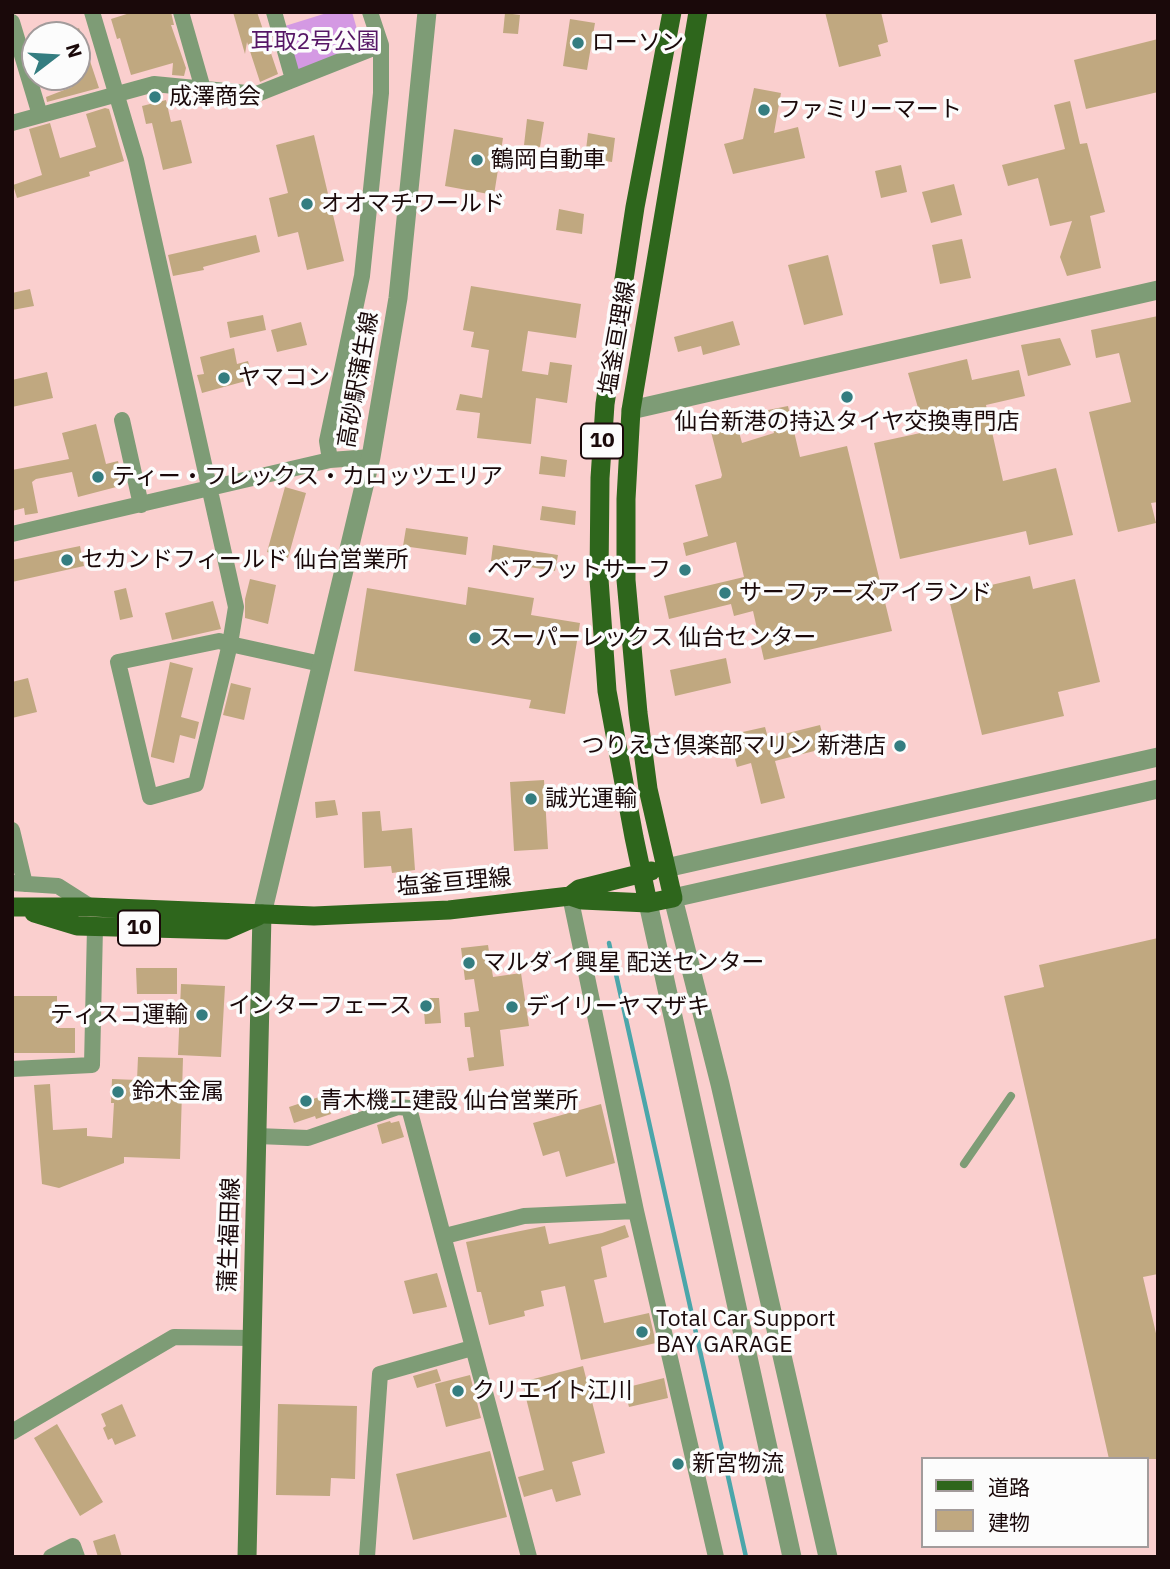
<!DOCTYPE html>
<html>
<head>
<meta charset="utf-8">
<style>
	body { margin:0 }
	#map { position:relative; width:1170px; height:1569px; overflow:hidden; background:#facfce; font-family:"IBM Plex Sans","Noto Sans JP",sans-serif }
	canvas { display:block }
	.frame { position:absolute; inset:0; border:14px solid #1a090a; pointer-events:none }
	.legend { position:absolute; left:921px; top:1457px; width:228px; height:91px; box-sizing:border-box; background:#fcfcfc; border:2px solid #a29b9b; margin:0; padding:9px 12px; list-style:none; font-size:21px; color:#1a090a }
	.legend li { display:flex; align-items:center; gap:14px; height:35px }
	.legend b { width:35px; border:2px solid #a29b9b }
	.north { position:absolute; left:21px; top:21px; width:70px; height:70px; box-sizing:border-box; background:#fcfcfc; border:2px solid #a29b9b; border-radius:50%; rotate:73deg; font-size:19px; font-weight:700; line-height:28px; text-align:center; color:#1a090a }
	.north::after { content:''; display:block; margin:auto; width:24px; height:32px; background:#347d80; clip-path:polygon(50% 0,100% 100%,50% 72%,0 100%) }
</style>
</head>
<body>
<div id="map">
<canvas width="1170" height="1569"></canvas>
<div class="frame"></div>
<ul class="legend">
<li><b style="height:9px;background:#2e661c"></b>道路</li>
<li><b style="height:19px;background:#c0a880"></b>建物</li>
</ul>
<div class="north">N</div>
</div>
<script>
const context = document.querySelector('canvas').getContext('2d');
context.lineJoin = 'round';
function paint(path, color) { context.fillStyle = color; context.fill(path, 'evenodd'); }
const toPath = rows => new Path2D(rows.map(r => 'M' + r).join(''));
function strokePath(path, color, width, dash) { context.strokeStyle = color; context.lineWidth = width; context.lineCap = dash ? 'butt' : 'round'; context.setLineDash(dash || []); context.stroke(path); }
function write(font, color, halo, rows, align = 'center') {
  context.font = font + ' "IBM Plex Sans","Noto Sans JP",sans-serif'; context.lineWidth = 7; context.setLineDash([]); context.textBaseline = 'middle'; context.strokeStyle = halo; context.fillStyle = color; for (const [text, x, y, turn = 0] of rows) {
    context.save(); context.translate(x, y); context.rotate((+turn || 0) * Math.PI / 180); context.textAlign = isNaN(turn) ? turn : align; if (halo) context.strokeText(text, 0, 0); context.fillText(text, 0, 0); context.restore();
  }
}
paint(toPath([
	[330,12,352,12,363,50,299,74,285,26]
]), '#d499e3');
strokePath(toPath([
	[609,943,746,1557]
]), '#4ba6aa', 4.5);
paint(toPath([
	[133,12,171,12,174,25,171,25,186,68,184,76,172,75,173,63,131,75,120,38,117,39,111,19],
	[233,12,257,12,278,74,260,82,247,42,245,54],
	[825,12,881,12,888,42,878,45,881,56,839,67],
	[505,13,520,15,518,34,503,33],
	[570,19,595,23,587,70,563,66],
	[79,28,99,88,47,102,46,97,72,87,71,84,78,82,77,29],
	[1158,39,1158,92,1086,109,1074,60],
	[754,88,781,93,774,133,798,127,805,158,733,174,724,144,743,139],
	[166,100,171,122,181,120,192,163,163,170,152,123,146,124,142,106],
	[1070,101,1080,144,1087,143,1105,212,1090,216,1101,268,1067,276,1060,257,1072,221,1050,226,1038,178,1008,186,1002,165,1065,149,1054,105],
	[105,108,109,109,124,161,89,172,90,176,17,198,13,185,42,175,29,129,50,123,60,158,96,147,86,114],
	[527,119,544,122,540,147,524,145],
	[454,129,503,138,494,195,445,186],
	[588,133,615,138,612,162,585,158],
	[314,135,344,261,307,270,298,232,278,237,269,198,288,193,276,145],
	[901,165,907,192,881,198,875,171],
	[954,184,962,215,931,223,922,192],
	[559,209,584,214,582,234,556,230],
	[256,235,260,252,203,267,204,270,173,276,168,255],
	[962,239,971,278,940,284,932,245],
	[828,255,843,315,804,325,788,265],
	[471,286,581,304,576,338,528,331,522,371,548,375,550,362,572,365,567,403,536,398,531,444,477,438,480,413,456,410,460,394,482,398,489,350,471,347,474,332,463,330],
	[30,289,34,306,12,310,12,293],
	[263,315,266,330,230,338,227,322],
	[1158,316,1158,502,1151,503,1156,523,1118,532,1089,412,1131,402,1119,353,1096,358,1091,330],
	[733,321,740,345,703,355,701,346,678,352,674,337],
	[301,322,307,345,277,352,271,330],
	[1060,338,1071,365,1028,376,1021,345],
	[234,348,237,364,248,361,253,379,202,393,197,375,204,374,200,357],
	[967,359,972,380,1019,370,1025,396,986,405,1003,481,1056,468,1073,535,1029,545,1026,531,900,559,874,443,925,432,908,373],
	[47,372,53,398,12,407,12,380],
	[788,406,800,457,847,446,892,631,764,660,753,611,734,616,731,604,669,619,664,596,744,577,736,542,686,556,683,543,708,536,695,485,721,478,722,475,710,428,736,421,742,443,774,433,768,410],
	[96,424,106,464,118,461,124,485,78,497,72,472,36,479,32,482,38,513,25,515,24,508,12,511,12,470,69,459,62,433],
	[541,456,567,460,565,477,539,474],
	[285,487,306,493,288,558,267,552],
	[542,506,576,511,575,525,540,520],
	[406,528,468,537,466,555,403,546],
	[493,545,558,555,555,571,491,561],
	[80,546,84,566,12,582,12,560],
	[1030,576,1033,589,1075,579,1100,682,1058,692,1064,716,982,735,948,595],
	[250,579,276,585,268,624,245,618,245,599],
	[468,587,534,598,531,615,580,623,565,714,529,708,531,700,354,671,367,588,466,605],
	[126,588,133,617,120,620,114,591],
	[213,601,221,629,172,640,165,613],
	[726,658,731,683,675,696,670,670],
	[170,662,193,668,181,717,199,722,195,739,180,735,174,763,151,757,151,755],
	[28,678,37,712,12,718,12,682],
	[231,683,251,688,244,720,223,715],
	[820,725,826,748,775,761,785,798,761,804,751,763,737,767,729,735,765,727,768,738],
	[544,780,548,849,514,851,510,782],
	[335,800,338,815,316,818,315,802],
	[380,811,382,831,412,828,415,870,392,873,391,866,364,868,362,812],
	[1158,938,1158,1274,1143,1277,1158,1342,1158,1459,1109,1459,1004,996,1044,987,1039,965],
	[488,945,493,977,521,973,529,1026,500,1030,504,1066,469,1071,467,1058,474,1057,470,1027,465,1027,464,1013,479,1011,474,979,465,980,461,948],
	[136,968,177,968,177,994,137,994],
	[181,984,225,986,221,1057,178,1055],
	[12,996,57,996,57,1028,75,1028,75,1053,12,1053],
	[423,998,439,998,441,1023,425,1024],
	[138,1057,183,1058,180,1159,124,1157,124,1163,59,1188,42,1184,34,1085,50,1084,53,1130,87,1128,87,1136,112,1138,114,1103,111,1103,112,1079,137,1080],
	[325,1095,331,1114,316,1119,315,1116,294,1123,289,1107],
	[601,1104,615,1163,566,1177,559,1151,543,1156,533,1123],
	[390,1121,391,1123,399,1121,404,1137,382,1144,377,1125],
	[625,1225,629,1237,601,1247,607,1277,594,1280,604,1323,649,1313,656,1343,581,1360,565,1286,541,1291,544,1306,524,1311,525,1316,489,1325,481,1292,477,1292,466,1242,545,1226,549,1244,602,1233],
	[437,1273,447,1307,413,1314,404,1281],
	[583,1366,605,1453,572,1462,581,1495,556,1502,552,1489,524,1497,518,1477,544,1470,522,1382],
	[437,1369,441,1381,417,1388,413,1376],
	[470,1375,481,1418,446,1427,435,1384],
	[664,1378,668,1398,629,1407,624,1388],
	[122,1404,136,1436,115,1445,112,1438,108,1440,103,1428,106,1426,101,1414],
	[278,1404,357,1406,355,1479,331,1478,330,1496,276,1495],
	[57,1424,103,1502,80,1516,34,1438],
	[490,1451,507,1517,413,1540,396,1474],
	[115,1534,122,1557,98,1557,93,1541]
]), '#c0a880');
strokePath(toPath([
	[964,1164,1011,1096]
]), '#7e9c76', 8);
strokePath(toPath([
	[92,12,136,160,236,607,230,644,196,784,150,797,118,662,219,641,230,644,321,664],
	[181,12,203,89],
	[274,12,293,79],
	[12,22,40,115],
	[12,123,154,84,257,94,381,45],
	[122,420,141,505],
	[330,460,327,441,362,276,381,93,381,45,370,12],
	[12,534,330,460,371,457],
	[12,830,25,884],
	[12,883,58,886,91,907],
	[570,896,636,1211,716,1557],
	[12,1069,92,1065,95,927],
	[257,1136,308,1138,398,1107,409,1108,529,1557],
	[445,1236,524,1216,636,1211],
	[12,1432,174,1337,252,1338],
	[51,1557,73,1546,77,1557],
	[367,1557,380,1374,472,1348]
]), '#7e9c76', 16);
strokePath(toPath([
	[631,410,1158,290],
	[666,868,1158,757],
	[648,903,792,1557],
	[262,914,371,457,398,298,427,12],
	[828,1557,720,1084,673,898,1158,789]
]), '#7e9c76', 19);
strokePath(toPath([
	[247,1557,262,914]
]), '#517d45', 19);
strokePath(toPath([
	[570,896,579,889,651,871],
	[648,903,634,837,607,691,599,579,600,478,605,404,635,207,672,12],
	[12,907,91,907,314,916,449,910,570,896,582,900,648,903,673,898,648,789,638,713,626,580,626,499,631,410,698,12],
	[34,913,77,926,226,930,258,916]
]), '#2e661c', 19);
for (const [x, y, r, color] of [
	[578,43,7,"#347d80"],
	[155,97,7,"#347d80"],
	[764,110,7,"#347d80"],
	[477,160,7,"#347d80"],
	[307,204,7,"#347d80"],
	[224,378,7,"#347d80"],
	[847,397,7,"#347d80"],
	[98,477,7,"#347d80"],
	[67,560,7,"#347d80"],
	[685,570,7,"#347d80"],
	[725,593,7,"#347d80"],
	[475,638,7,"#347d80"],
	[900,746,7,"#347d80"],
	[531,799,7,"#347d80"],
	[469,963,7,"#347d80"],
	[426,1006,7,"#347d80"],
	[512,1007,7,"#347d80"],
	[202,1015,7,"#347d80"],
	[118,1092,7,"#347d80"],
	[306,1101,7,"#347d80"],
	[642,1332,7,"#347d80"],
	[458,1391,7,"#347d80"],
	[678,1464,7,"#347d80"]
]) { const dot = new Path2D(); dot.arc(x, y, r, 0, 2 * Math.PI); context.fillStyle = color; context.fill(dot); strokePath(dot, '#fcfcfc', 2.5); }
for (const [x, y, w] of [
	[602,441,42],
	[139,928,42]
]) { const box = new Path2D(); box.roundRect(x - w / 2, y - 17.5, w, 35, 5); context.fillStyle = '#fcfcfc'; context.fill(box); strokePath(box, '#1a090a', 2); }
write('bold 21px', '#1a090a', null, [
	["10",602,441],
	["10",139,928]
]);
write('23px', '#561665', '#fcfcfc', [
	["耳取2号公園",315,42]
]);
write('23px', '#1a090a', '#fcfcfc', [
	["ローソン",592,43],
	["成澤商会",169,97],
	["ファミリーマート",778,110],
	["鶴岡自動車",491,160],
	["オオマチワールド",321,204],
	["ヤマコン",238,378],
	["仙台新港の持込タイヤ交換専門店",847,422,"center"],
	["ティー・フレックス・カロッツエリア",112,477],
	["セカンドフィールド 仙台営業所",81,560],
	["ベアフットサーフ",671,570,"right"],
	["サーファーズアイランド",739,593],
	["スーパーレックス 仙台センター",489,638],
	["つりえさ倶楽部マリン 新港店",886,746,"right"],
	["誠光運輸",545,799],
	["マルダイ興星 配送センター",483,963],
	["インターフェース",412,1006,"right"],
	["デイリーヤマザキ",526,1007],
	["ティスコ運輸",188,1015,"right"],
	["鈴木金属",132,1092],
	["青木機工建設 仙台営業所",320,1101],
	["Total Car Support",656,1319],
	["BAY GARAGE",656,1345],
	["クリエイト江川",472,1391],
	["新宮物流",692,1464]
], 'left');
write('23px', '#1a090a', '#fcfcfc', [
	["塩釜亘理線",618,338,-80],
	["高砂駅蒲生線",359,380,-80],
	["塩釜亘理線",454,883,-5],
	["蒲生福田線",230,1235,-88]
]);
</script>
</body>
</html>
